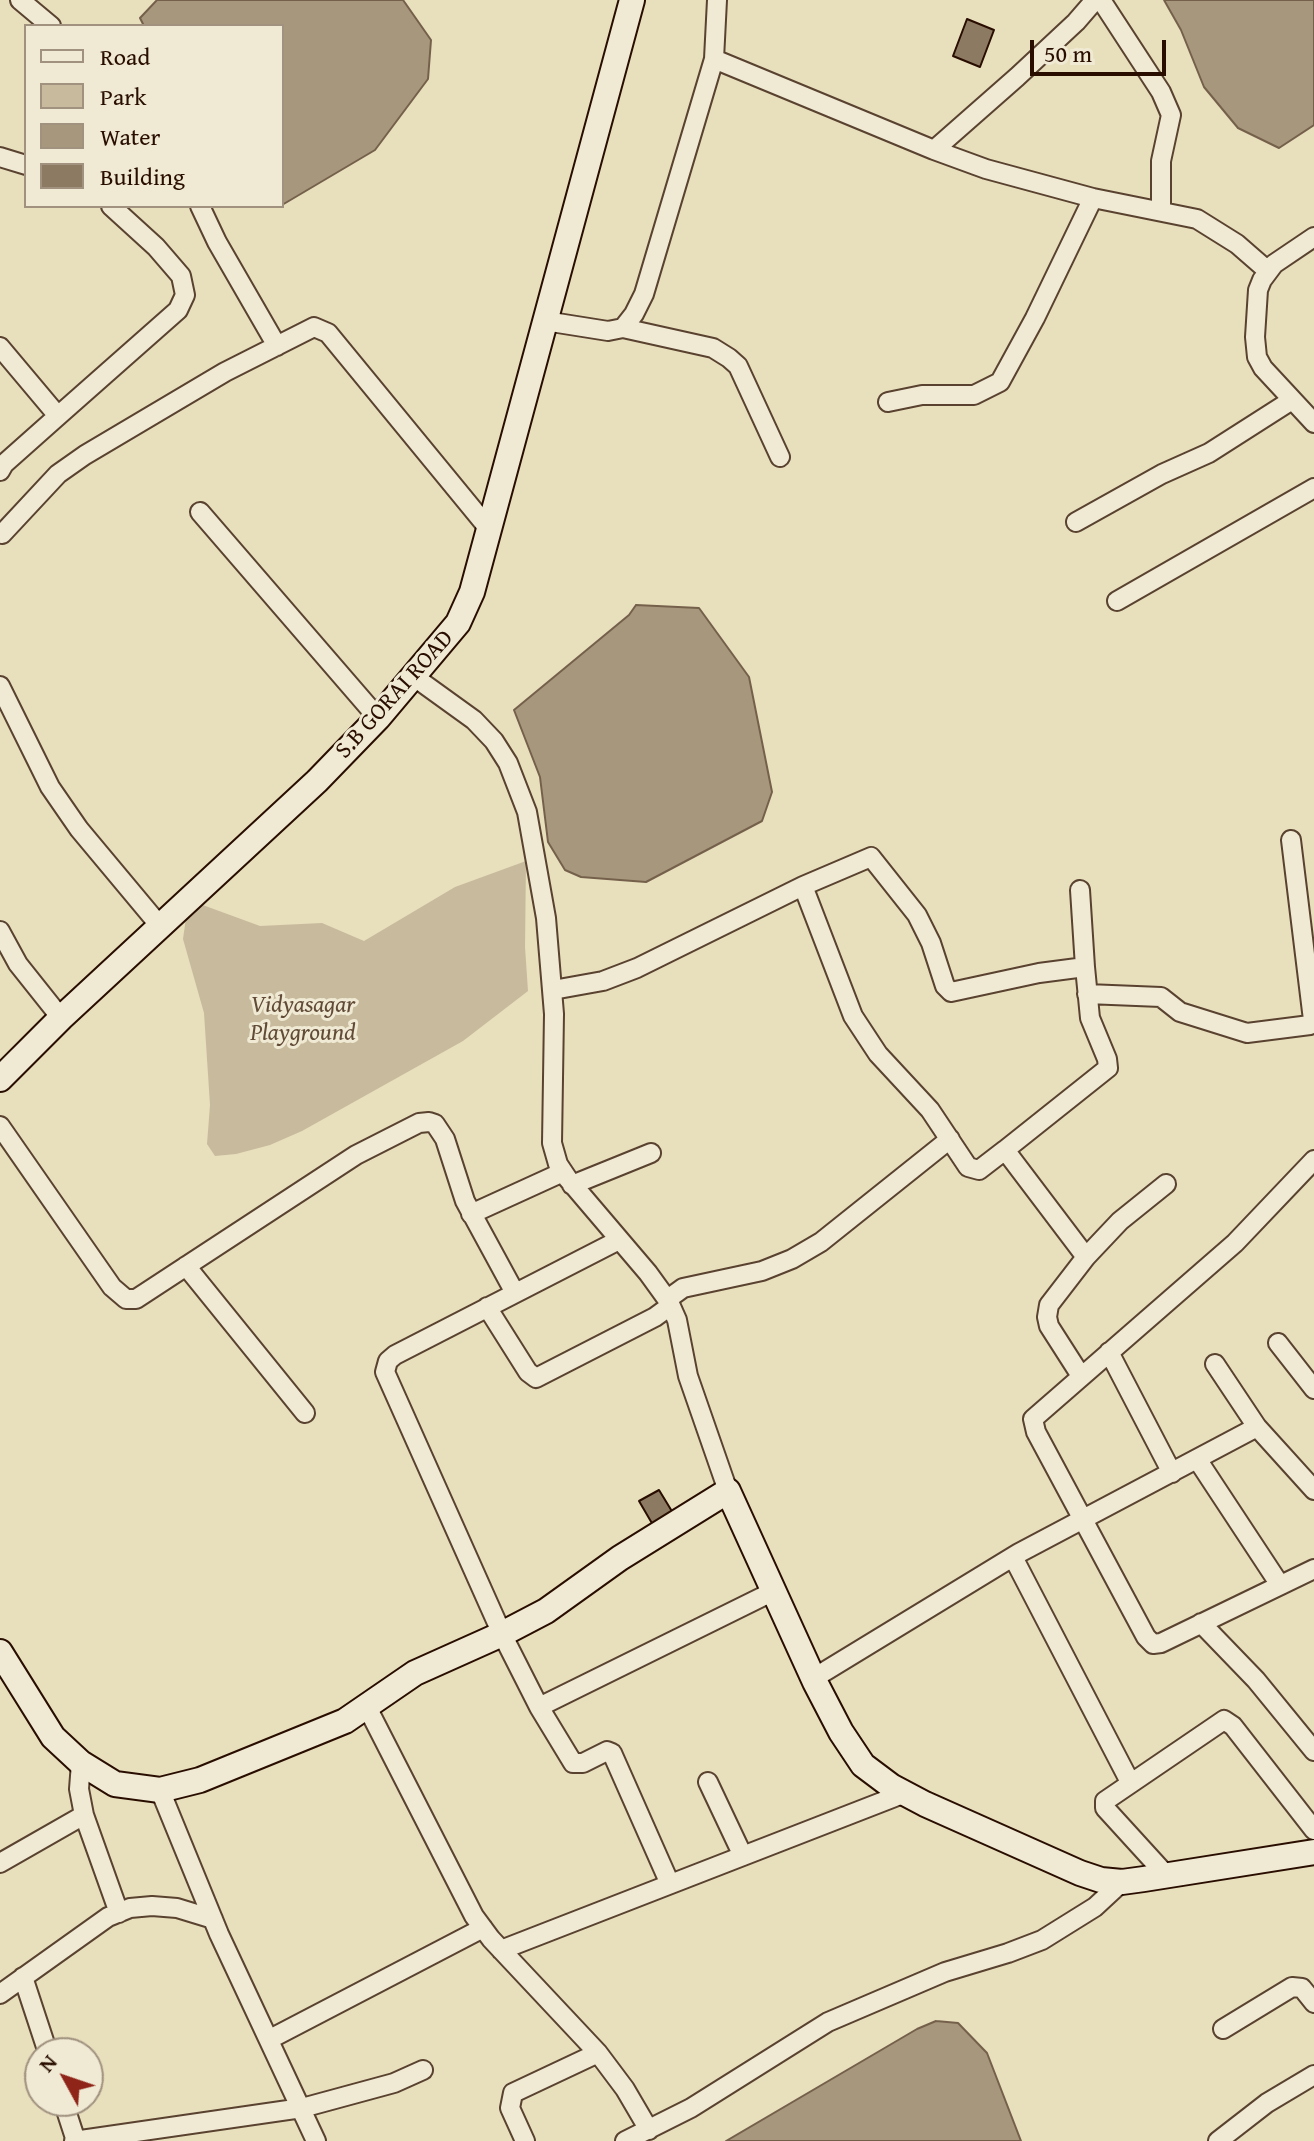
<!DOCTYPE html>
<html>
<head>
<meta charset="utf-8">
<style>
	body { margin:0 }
	#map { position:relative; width:1314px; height:2141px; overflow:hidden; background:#e8dfbd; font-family:"Gentium Book Plus",serif }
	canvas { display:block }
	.legend { position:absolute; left:24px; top:24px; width:260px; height:184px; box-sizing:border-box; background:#f0ead4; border:2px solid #a0927f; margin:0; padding:10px 14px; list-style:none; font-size:24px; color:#290e00 }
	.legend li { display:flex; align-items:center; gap:16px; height:40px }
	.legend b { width:40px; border:2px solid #a0927f }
	.north { position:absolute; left:24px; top:2037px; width:80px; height:80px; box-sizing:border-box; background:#f0ead4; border:2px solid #a0927f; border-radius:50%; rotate:310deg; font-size:22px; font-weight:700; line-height:32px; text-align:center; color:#290e00 }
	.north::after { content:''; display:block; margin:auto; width:28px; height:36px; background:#8f2418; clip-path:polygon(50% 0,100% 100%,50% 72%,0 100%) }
	.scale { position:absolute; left:1030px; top:40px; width:136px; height:36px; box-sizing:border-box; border:4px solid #290e00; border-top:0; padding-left:10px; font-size:24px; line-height:28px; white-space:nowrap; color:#290e00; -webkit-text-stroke:6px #f0ead4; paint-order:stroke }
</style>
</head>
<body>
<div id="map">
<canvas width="1314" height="2141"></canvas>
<ul class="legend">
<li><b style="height:10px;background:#f0ead4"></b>Road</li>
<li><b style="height:22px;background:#c8bb9d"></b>Park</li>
<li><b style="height:22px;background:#a7987d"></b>Water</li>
<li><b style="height:22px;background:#8c7b62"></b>Building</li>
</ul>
<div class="north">N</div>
<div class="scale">50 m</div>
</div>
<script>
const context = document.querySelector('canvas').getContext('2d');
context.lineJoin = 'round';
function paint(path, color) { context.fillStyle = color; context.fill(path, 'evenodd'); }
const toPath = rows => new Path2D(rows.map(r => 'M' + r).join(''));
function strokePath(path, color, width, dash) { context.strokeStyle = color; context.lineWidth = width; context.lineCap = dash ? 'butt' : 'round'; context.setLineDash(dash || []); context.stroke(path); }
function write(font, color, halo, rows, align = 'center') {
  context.font = font + ' "Gentium Book Plus",serif'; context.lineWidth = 6; context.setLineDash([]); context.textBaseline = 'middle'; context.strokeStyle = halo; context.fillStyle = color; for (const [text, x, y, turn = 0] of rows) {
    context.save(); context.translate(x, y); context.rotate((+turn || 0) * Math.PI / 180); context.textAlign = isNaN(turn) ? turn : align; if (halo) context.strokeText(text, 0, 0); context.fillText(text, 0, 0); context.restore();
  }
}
paint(toPath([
	[526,861,525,947,528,991,463,1041,302,1131,270,1145,236,1154,215,1156,207,1144,210,1105,204,1013,183,939,186,918,200,904,260,926,322,923,364,941,455,887]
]), '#c8bb9d');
const water = toPath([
	[157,0,403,0,431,40,428,79,375,150,282,205,282,26,144,26,140,18,157,0],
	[1164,0,1314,0,1314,125,1279,148,1238,128,1204,87,1181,30,1164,0],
	[636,605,699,608,749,677,772,792,762,821,646,882,581,877,565,870,548,842,540,777,514,710,629,615,636,605],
	[936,2021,958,2023,987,2053,1021,2141,726,2141,917,2029,936,2021]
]);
paint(water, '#a7987d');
strokePath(water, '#75614b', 2);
const building = toPath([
	[967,19,994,30,980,67,953,56,967,19],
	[659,1490,673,1513,653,1525,639,1501,659,1490]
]);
paint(building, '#8c7b62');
strokePath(building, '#290e00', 2);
const street = toPath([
	[20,0,51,26],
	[1101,0,1161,92,1171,115,1161,161,1161,210],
	[714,59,934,150,986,169,1093,198,1197,219,1237,244,1268,271],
	[934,150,1017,77,1076,22,1095,0],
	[0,157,26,165],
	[200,206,217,242,277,346],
	[1314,237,1274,264,1262,280,1258,290,1255,337,1257,357,1263,368,1314,423],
	[545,321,608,331,623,328,634,314,644,294,714,59,717,0],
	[623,328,713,348,729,358,738,366,780,457],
	[0,347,58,416],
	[888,402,922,395,974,395,1000,382,1035,318,1093,198],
	[0,471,4,464,58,416,178,310,185,295,181,276,156,247,111,206],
	[200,512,378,718],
	[1076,522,1162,474,1209,453,1292,400],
	[2,534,58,474,85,455,225,372,314,327,328,333,489,529],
	[1117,601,1314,488],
	[413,676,474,720,494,741,508,763,527,812,546,918,554,1014,552,1143,558,1164,568,1179,648,1273,669,1302,677,1320,688,1376,728,1491],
	[0,686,50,787,79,829,160,926],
	[803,886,871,857,917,915,931,943,945,986,951,992,1039,973,1085,967,1090,1018,1107,1059,1108,1068,1005,1150],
	[1080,890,1085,967],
	[0,931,18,964,61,1018],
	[553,990,603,981,637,968,803,886,853,1016,878,1054,930,1110,968,1167,979,1170,1005,1150,1086,1257],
	[1087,994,1161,997,1180,1012,1247,1033,1310,1025,1313,1020,1291,840],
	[0,1126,112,1287,126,1299,136,1299,356,1155,419,1123,429,1122,435,1124,445,1139,465,1201,515,1293],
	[1314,1160,1235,1243,1033,1419,1036,1432,1146,1637,1153,1644,1161,1643,1314,1569],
	[572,1185,651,1153],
	[471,1214,563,1172],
	[619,1240,395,1355,388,1361,385,1372,502,1634,539,1707,573,1763,583,1763,607,1751,612,1753,670,1884],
	[186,1266,305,1413],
	[487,1307,528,1372,536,1378,655,1317,666,1309,672,1296,683,1288,762,1271,792,1259,821,1242,950,1139],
	[1278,1343,1314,1389],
	[1109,1352,1172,1473],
	[1215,1364,1257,1427],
	[1081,1376,1049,1326,1047,1317,1049,1305,1086,1257,1120,1221,1166,1184],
	[1197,1459,1280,1585],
	[1013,1557,1130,1782],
	[1201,1623,1256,1680,1314,1751],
	[814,1678,1019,1553,1257,1427,1314,1490],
	[367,1707,474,1916,491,1939,598,2053,625,2089,649,2130],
	[539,1707,774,1591],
	[81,1763,79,1789,84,1815,119,1913],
	[708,1782,743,1856],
	[160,1790,219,1934,316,2141],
	[0,1863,84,1815],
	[1167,1876,1105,1808,1105,1801,1224,1720,1233,1726,1314,1830],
	[501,1950,905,1793],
	[23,1977,48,2053],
	[0,1994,108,1917,130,1908,152,1906,177,1908,213,1919],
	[1223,2029,1292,1987,1302,1988,1314,2003],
	[270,2039,483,1928],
	[63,2101,76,2141],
	[74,2141,302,2108,394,2083,423,2070],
	[525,2141,510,2108,513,2093,598,2053],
	[625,2141,691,2108,828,2022,945,1972,1008,1953,1042,1940,1095,1907,1122,1882],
	[1218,2141,1267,2103,1314,2075]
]);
const secondary = toPath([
	[0,1079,61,1018,317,781,378,718,458,623,472,592,632,0],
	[0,1652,53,1737,81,1763,115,1784,160,1790,200,1780,345,1721,415,1673,502,1634,546,1611,620,1558,728,1491,815,1682,841,1732,863,1765,891,1786,925,1804,1080,1873,1101,1880,1122,1882,1144,1879,1314,1852]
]);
strokePath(street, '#59422f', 22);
strokePath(secondary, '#290e00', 28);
strokePath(street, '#f0ead4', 18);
strokePath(secondary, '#f0ead4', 24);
write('24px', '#290e00', '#f0ead4', [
	["S.B GORAI ROAD",395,695,-48]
]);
write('italic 24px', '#614b37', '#f0ead4', [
	["Vidyasagar",303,1006],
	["Playground",303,1034]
]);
</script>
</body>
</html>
